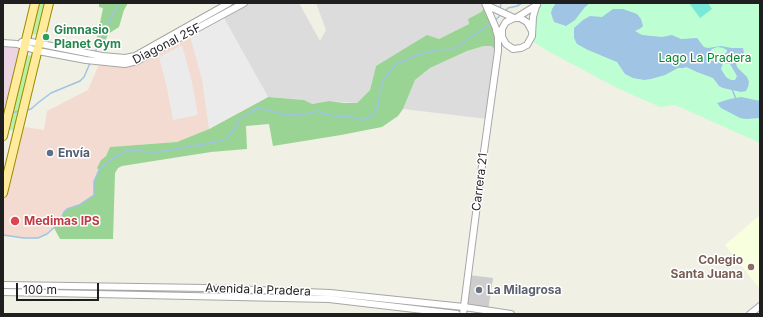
<!DOCTYPE html>
<html>
<head>
<meta charset="utf-8">
<style>
	body { margin:0 }
	#map { position:relative; width:763px; height:317px; overflow:hidden; background:#f1f0e4; font-family:Inter,sans-serif }
	canvas { display:block }
	.frame { position:absolute; inset:0; border:4px solid #1f1f1f; pointer-events:none }
	.scale { position:absolute; left:16px; top:283px; width:83px; height:18px; box-sizing:border-box; border:2px solid #1f1f1f; border-top:0; padding-left:5px; font-size:12px; line-height:14px; white-space:nowrap; color:#1f1f1f; -webkit-text-stroke:3px #fff; paint-order:stroke }
</style>
</head>
<body>
<div id="map">
<canvas width="763" height="317"></canvas>
<div class="frame"></div>
<div class="scale">100 m</div>
</div>
<script>
const context = document.querySelector('canvas').getContext('2d');
context.lineJoin = 'round';
function paint(path, color) { context.fillStyle = color; context.fill(path, 'evenodd'); }
const toPath = rows => new Path2D(rows.map(r => 'M' + r).join(''));
function strokePath(path, color, width, dash) { context.strokeStyle = color; context.lineWidth = width; context.lineCap = dash ? 'butt' : 'round'; context.setLineDash(dash || []); context.stroke(path); }
function write(font, color, halo, rows, align = 'center') {
  context.font = font + ' Inter,sans-serif'; context.lineWidth = 3; context.setLineDash([]); context.textBaseline = 'middle'; context.strokeStyle = halo; context.fillStyle = color; for (const [text, x, y, turn = 0] of rows) {
    context.save(); context.translate(x, y); context.rotate((+turn || 0) * Math.PI / 180); context.textAlign = isNaN(turn) ? turn : align; if (halo) context.strokeText(text, 0, 0); context.fillText(text, 0, 0); context.restore();
  }
}
paint(toPath([
	[244,3,299,3,320,41,326,30,316,3,490,3,485,5,481,12,468,19,469,24,439,39,376,66,370,90,357,103,329,101,311,104,304,100,268,97,222,15],
	[488,45,493,47,498,51,488,119,403,109,415,80,430,68,467,51]
]), '#dddcdc');
paint(toPath([
	[222,15,268,97,209,129,177,142,110,147,106,156,101,160,99,170,95,177,94,195,79,205,67,209,64,212,59,223,47,234,38,238,24,238,3,235,3,193,19,126,44,130,47,111,88,90,100,62,125,64]
]), '#f3dbd2');
paint(toPath([
	[3,43,25,48,3,136]
]), '#ebd5e2');
paint(toPath([
	[760,215,760,289,725,245]
]), '#f8ffdf');
paint(toPath([
	[469,275,493,278,488,311,464,307]
]), '#cdcdcd');
paint(toPath([
	[39,3,46,3,38,35,32,34],
	[27,55,32,56,14,131,8,129]
]), '#b8f0a5');
paint(toPath([
	[99,3,128,3,124,10,119,27,108,34,104,45,99,49,95,48,103,8,99,7],
	[486,5,496,30,495,49,491,46,484,46,467,51,430,68,415,80,403,109,398,116,382,127,341,135,273,146,269,124,246,126,247,149,211,152,122,166,118,168,115,173,113,239,60,239,54,228,59,223,64,212,67,209,79,205,94,195,94,181,99,170,97,168,101,160,106,156,110,147,177,142,209,129,268,97,304,100,312,104,329,101,344,103,357,103,370,90,376,66,427,35,439,39,469,24,468,19,481,12]
]), '#99d495');
paint(toPath([
	[537,3,760,3,760,143,675,105,660,107,617,88,544,49,531,40]
]), '#bdffd2');
paint(toPath([
	[689,3,708,3,712,9,700,18]
]), '#7ae8d7');
paint(toPath([
	[224,18,268,97,209,129,202,80,190,36],
	[182,45,192,82,198,115,173,120,167,88,159,57]
]), '#ebebeb');
paint(toPath([
	[556,3,590,3,585,7,575,20,566,26,554,22,551,13,552,9],
	[613,9,623,9,637,14,641,19,643,26,641,28,635,31,642,35,662,37,672,35,681,39,697,38,704,47,708,48,721,46,732,48,743,48,744,53,737,60,736,63,737,67,747,77,749,82,748,87,746,91,741,92,723,88,719,86,713,78,697,72,686,67,684,68,678,68,665,75,651,79,644,80,633,78,625,74,617,62,588,50,577,44,574,38,574,28,583,20,590,16,602,17],
	[718,47,723,48,727,50,727,52,722,56,718,61,715,62,709,58,709,53,712,49],
	[723,63,730,64,737,76,735,80,731,80,726,77,721,69],
	[741,97,760,101,760,118,746,119,740,118,721,108,717,103,730,99]
]), '#a0c4e3');
strokePath(toPath([
	[500,9,501,3],
	[505,11,508,8,517,6,522,3],
	[494,21,502,14],
	[95,52,109,21,117,8,118,3],
	[732,89,736,99],
	[27,110,31,109,39,102,51,93,80,81,84,77,90,63],
	[11,113,19,111],
	[3,235,24,238,38,238,47,234,59,223,64,212,67,209,79,205,94,195,94,181,99,170,109,161,125,151,135,150,149,152,157,152,222,141,229,136,237,126,239,120,249,113,259,108,287,115,306,114,318,111,324,114,336,116,353,117,362,120,371,116,378,107,380,90,384,79,396,64,417,55,436,50,454,49,491,23]
]), '#a0c4e3', 1.5);
const minor = toPath([
	[485,3,498,33],
	[486,5,514,18],
	[516,18,537,5],
	[532,31,527,22,520,18,514,18,506,22,504,25,502,29,502,37,506,44,513,49,521,48,527,45,532,36,533,17,537,3],
	[22,42,26,41,102,56,125,58,135,56,229,3],
	[3,43,17,44,38,51,86,60,125,64,137,61,244,3],
	[3,285,207,288,330,293,464,307,511,314],
	[3,292,329,299,457,314],
	[463,314,482,166,498,51,498,37,496,30],
	[750,314,760,306]
]);
const major = toPath([
	[3,136,35,3],
	[3,193,49,3]
]);
strokePath(minor, '#a6a6a6', 8);
strokePath(major, '#9a8b00', 10);
strokePath(minor, '#fff', 6);
strokePath(major, '#ffeb9b', 8);
for (const [x, y, r, color] of [
	[46,37,4,"#2e9e5b"],
	[50,153,4,"#5c6f8a"],
	[15,221,5,"#e0444e"],
	[751,267,4,"#8d6e63"],
	[479,290,4,"#6b7280"]
]) { const dot = new Path2D(); dot.arc(x, y, r, 0, 2 * Math.PI); context.fillStyle = color; context.fill(dot); strokePath(dot, '#fff', 1.5); }
write('bold 12px', '#27864d', '#fff', [
	["Gimnasio",54,30],
	["Planet Gym",54,44]
], 'left');
write('12px', '#1f1f1f', '#fff', [
	["Diagonal 25F",167,44,-27],
	["Carrera 21",480,182,-83],
	["Avenida la Pradera",258,290,2]
]);
write('12px', '#01842b', '#fff', [
	["Lago La Pradera",705,58]
]);
write('bold 12px', '#4e5e75', '#fff', [
	["Envía",58,153]
], 'left');
write('bold 12px', '#be3a42', '#fff', [
	["Medimas IPS",24,221]
], 'left');
write('bold 12px', '#785e54', '#fff', [
	["Colegio",743,260],
	["Santa Juana",743,274]
], 'right');
write('bold 12px', '#5b616d', '#fff', [
	["La Milagrosa",487,290]
], 'left');
</script>
</body>
</html>
